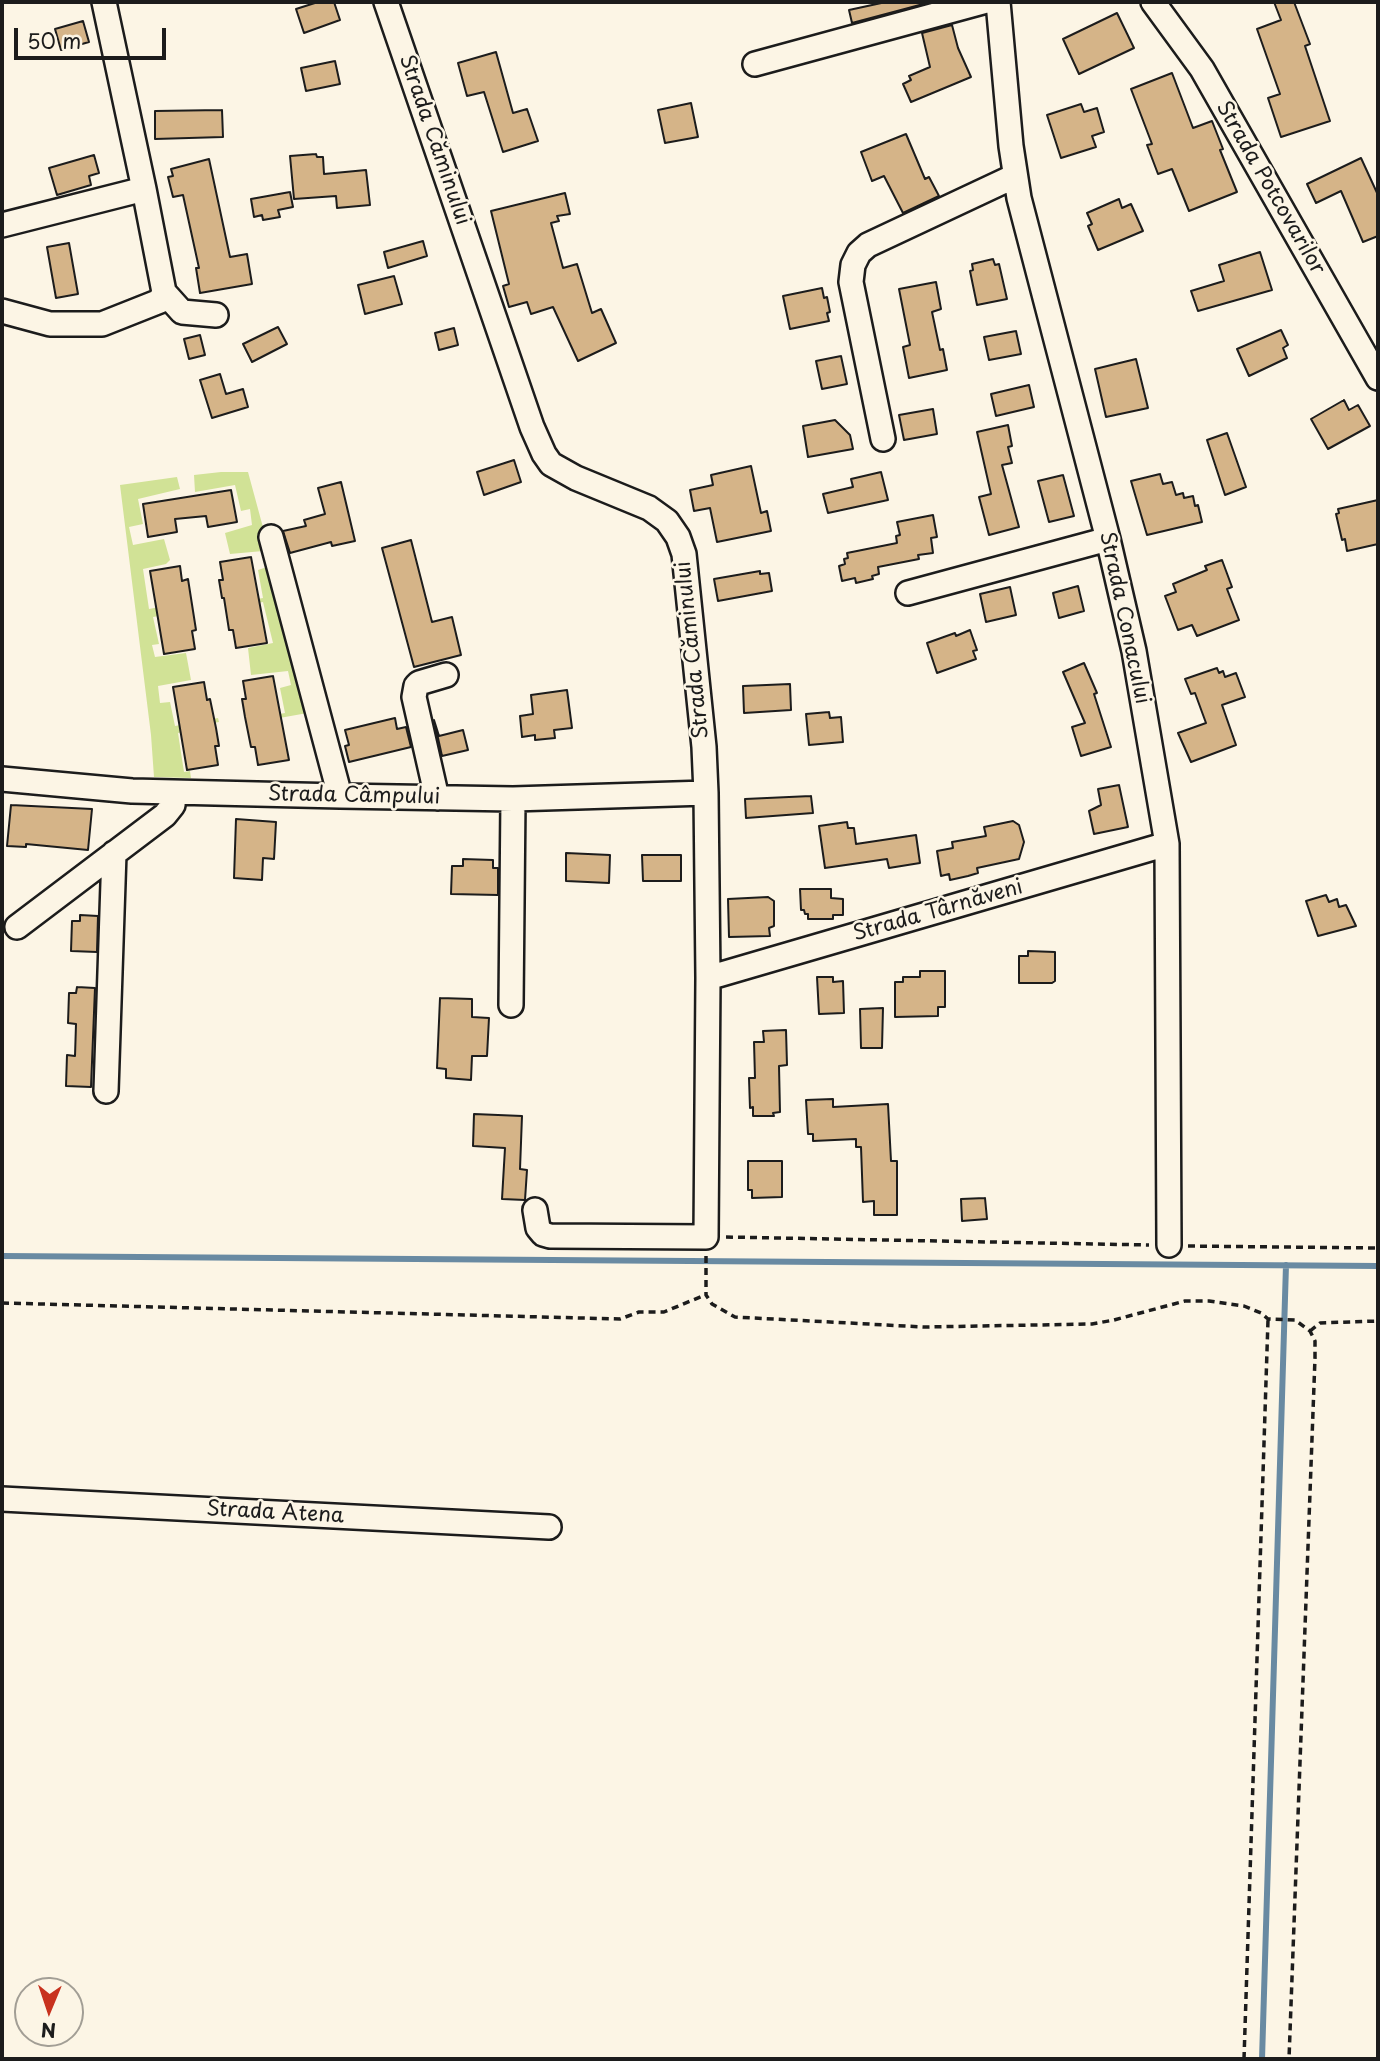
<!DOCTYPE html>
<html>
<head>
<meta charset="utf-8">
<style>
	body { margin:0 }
	#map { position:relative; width:1380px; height:2061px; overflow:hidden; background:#fcf5e5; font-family:"Playpen Sans",sans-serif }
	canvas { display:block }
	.frame { position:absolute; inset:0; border:4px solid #1c1c1c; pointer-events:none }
	.north { position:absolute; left:14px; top:1977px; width:70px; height:70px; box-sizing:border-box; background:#fcf5e5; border:2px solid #a29e95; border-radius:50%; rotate:182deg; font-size:19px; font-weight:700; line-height:28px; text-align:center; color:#1c1c1c }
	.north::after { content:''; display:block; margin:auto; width:24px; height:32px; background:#c8321e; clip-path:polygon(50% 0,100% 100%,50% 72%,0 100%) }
	.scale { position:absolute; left:14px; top:28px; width:152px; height:32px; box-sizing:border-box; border:4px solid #1c1c1c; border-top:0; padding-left:9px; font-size:21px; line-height:24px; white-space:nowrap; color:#1c1c1c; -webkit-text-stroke:5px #fcf5e5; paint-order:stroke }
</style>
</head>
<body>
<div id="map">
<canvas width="1380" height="2061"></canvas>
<div class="frame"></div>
<div class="north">N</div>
<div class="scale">50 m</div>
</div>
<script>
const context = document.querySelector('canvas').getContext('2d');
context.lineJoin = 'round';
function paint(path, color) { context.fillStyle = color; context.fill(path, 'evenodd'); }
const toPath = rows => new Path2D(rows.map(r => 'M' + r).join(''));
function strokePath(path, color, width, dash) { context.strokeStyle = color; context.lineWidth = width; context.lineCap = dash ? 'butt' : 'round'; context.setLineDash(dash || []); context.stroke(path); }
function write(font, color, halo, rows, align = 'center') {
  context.font = font + ' "Playpen Sans",sans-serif'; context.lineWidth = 5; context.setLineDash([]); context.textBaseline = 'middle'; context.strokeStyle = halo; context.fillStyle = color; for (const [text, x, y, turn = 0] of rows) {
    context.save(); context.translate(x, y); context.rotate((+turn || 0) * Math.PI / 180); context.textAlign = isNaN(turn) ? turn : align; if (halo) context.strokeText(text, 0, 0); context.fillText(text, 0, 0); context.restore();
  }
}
paint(toPath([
	[221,472,248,472,313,712,246,724,245,720,285,713,280,688,291,685,288,671,251,675,248,648,273,643,263,602,226,608,224,605,263,598,258,570,267,567,263,551,230,554,225,533,252,525,250,509,241,511,235,485,195,492,194,475],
	[177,477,180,489,138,499,143,524,129,527,133,545,164,539,170,560,166,564,143,569,149,609,190,601,193,610,153,617,159,644,152,645,155,657,186,653,191,680,158,686,160,703,170,702,175,726,218,718,219,722,214,723,214,726,178,733,184,772,190,771,191,778,154,777,151,735,120,485]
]), '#d1e296');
strokePath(toPath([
	[2,1256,1378,1266],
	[1262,2059,1286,1265]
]), '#698aa2', 6);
const building = toPath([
	[318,2,334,2,340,20,304,33,296,9,318,2],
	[886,2,931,2,852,23,849,10,886,2],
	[1274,2,1294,2,1310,44,1305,46,1330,121,1281,137,1268,98,1280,94,1257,29,1281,20,1274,2],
	[1117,13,1134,48,1079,74,1063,39,1117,13],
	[83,21,89,42,61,50,55,29,83,21],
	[952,25,958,48,971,77,911,102,903,84,911,80,909,76,930,67,922,33,952,25],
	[496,52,513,113,527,109,538,141,503,152,484,92,467,96,458,63,496,52],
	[335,61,340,84,306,91,301,68,335,61],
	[1172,73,1193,128,1212,121,1223,149,1220,150,1237,192,1189,211,1172,169,1158,174,1147,145,1152,144,1131,89,1172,73],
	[691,103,698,137,665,143,658,110,691,103],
	[1081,104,1084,112,1097,108,1104,132,1092,136,1096,147,1061,158,1047,115,1081,104],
	[222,110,223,137,155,139,155,111,222,110],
	[906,134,925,179,929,177,939,196,903,213,884,176,872,181,861,152,906,134],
	[316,154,317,157,323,157,324,174,366,170,370,205,337,208,336,196,294,199,290,156,316,154],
	[94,155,99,173,89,176,91,185,57,195,49,168,94,155],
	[1361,158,1378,195,1378,236,1363,242,1341,191,1316,203,1307,184,1361,158],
	[209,159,230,257,247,254,252,284,200,293,196,268,199,268,183,195,173,197,168,177,173,176,171,169,209,159],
	[290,192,293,207,278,210,280,217,263,220,262,215,254,217,251,199,290,192],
	[565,193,570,214,557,216,559,221,551,223,563,268,577,264,592,313,601,309,616,343,578,361,553,307,531,314,527,302,509,307,503,286,509,284,491,211,565,193],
	[1119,199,1122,208,1131,204,1143,231,1098,250,1088,226,1092,224,1087,213,1119,199],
	[423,241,427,256,388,268,384,252,423,241],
	[69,243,78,294,56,298,47,247,69,243],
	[1260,252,1272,290,1198,311,1191,291,1224,281,1219,265,1260,252],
	[993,259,995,265,999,264,1007,299,977,305,970,271,973,270,972,264,993,259],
	[394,276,402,304,365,314,358,285,394,276],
	[936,282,941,309,932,312,940,350,943,349,947,370,909,378,903,347,910,345,899,289,936,282],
	[822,288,824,298,827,297,830,312,827,313,829,321,790,329,783,296,822,288],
	[278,327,287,344,252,362,243,344,278,327],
	[454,328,458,345,439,350,435,333,454,328],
	[1281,330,1288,345,1283,348,1287,358,1249,376,1237,349,1281,330],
	[1016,331,1021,354,989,360,984,337,1016,331],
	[200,335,205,355,189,359,184,339,200,335],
	[841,356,847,384,822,389,816,361,841,356],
	[1136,359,1148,408,1106,417,1095,369,1136,359],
	[220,374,226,394,243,389,248,407,212,418,200,380,220,374],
	[1029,385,1034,407,996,416,991,394,1029,385],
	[1344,400,1349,410,1358,405,1370,426,1328,449,1311,419,1344,400],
	[933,409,937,434,904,440,899,415,933,409],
	[835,420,850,435,853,449,808,457,803,426,835,420],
	[1008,425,1012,446,1008,447,1012,463,1002,465,1019,527,989,535,979,497,991,494,977,432,1008,425],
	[1227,433,1246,487,1225,495,1207,440,1227,433],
	[514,460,521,482,484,495,477,472,514,460],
	[751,466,761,513,767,511,771,531,717,542,710,508,694,511,690,490,713,485,711,475,751,466],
	[881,472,888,500,828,513,823,494,853,487,851,479,881,472],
	[1160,474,1163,484,1172,482,1176,495,1183,493,1184,498,1193,496,1195,506,1198,505,1202,522,1147,535,1131,481,1160,474],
	[1063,475,1074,516,1049,522,1038,481,1063,475],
	[341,482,355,541,332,546,331,542,290,553,283,531,306,526,304,520,325,514,318,488,341,482],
	[231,490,237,522,208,527,206,516,175,519,177,532,148,537,143,504,231,490],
	[1378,500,1378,544,1347,551,1345,539,1342,540,1336,514,1339,513,1338,509,1378,500],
	[933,515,937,537,931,538,933,553,918,555,919,559,878,567,879,574,872,576,873,579,856,583,855,578,842,581,839,566,845,564,844,559,848,558,847,553,897,543,896,536,900,535,897,522,933,515],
	[411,540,432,622,452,617,461,655,414,667,382,548,411,540],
	[251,557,267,643,236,648,233,630,229,630,224,598,222,598,219,580,223,580,220,562,251,557],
	[1222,560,1232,587,1227,589,1239,620,1197,636,1192,625,1178,630,1165,596,1176,592,1173,584,1207,570,1205,566,1222,560],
	[180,566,182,581,188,579,196,630,192,631,195,649,164,654,150,571,180,566],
	[760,571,760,574,769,573,772,591,718,601,714,579,760,571],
	[1078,586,1084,611,1059,618,1053,593,1078,586],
	[1010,587,1016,615,986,622,980,594,1010,587],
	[970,630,977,650,973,651,976,659,937,673,927,643,955,633,956,636,970,630],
	[1084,663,1097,693,1094,694,1111,747,1081,756,1072,727,1085,723,1063,672,1084,663],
	[1217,668,1219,673,1223,671,1225,677,1236,673,1245,697,1222,705,1236,745,1191,762,1178,733,1206,723,1195,693,1191,694,1185,679,1217,668],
	[273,676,289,760,258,765,255,747,251,747,245,717,242,699,246,699,243,681,273,676],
	[204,682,207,700,210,699,216,728,219,746,215,746,218,765,187,770,173,687,204,682],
	[790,684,791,710,744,713,743,686,790,684],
	[567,690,572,728,554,730,555,738,535,740,535,735,522,737,520,716,533,714,531,695,567,690],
	[829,712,830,718,841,717,843,742,809,745,806,714,829,712],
	[395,718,397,729,406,727,411,747,349,762,345,746,349,745,345,730,395,718],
	[434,720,439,736,463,730,468,750,442,756,434,720],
	[1119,785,1128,827,1094,834,1089,811,1101,805,1098,789,1119,785],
	[811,796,813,813,746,818,745,799,811,796],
	[11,805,92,809,88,850,26,844,26,847,7,846,11,805],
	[236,819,276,822,274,859,263,858,262,880,234,878,236,819],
	[1013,821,1019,825,1024,842,1019,859,977,868,978,873,968,876,950,880,949,874,941,876,937,851,953,848,952,842,986,836,984,827,1013,821],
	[847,822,848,828,854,828,856,844,916,835,920,863,889,868,887,859,825,868,819,826,847,822],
	[566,853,610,855,609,883,566,881,566,853],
	[642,855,681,855,681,881,643,881,642,855],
	[463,859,493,860,493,868,498,868,498,895,451,894,452,866,463,866,463,859],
	[800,889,831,889,831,898,843,899,843,915,833,915,833,919,808,919,808,914,805,914,804,910,801,910,800,889],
	[1326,895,1329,902,1337,899,1339,907,1346,905,1356,926,1318,936,1306,901,1326,895],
	[768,897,774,901,774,926,769,928,770,936,729,937,728,899,768,897],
	[80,915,98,916,97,952,71,951,72,921,80,921,80,915],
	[1028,951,1055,952,1055,981,1052,983,1019,983,1019,956,1028,956,1028,951],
	[920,971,945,971,945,1007,938,1007,938,1016,895,1017,895,982,903,982,903,977,920,977,920,971],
	[817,977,833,977,833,982,843,981,844,1013,819,1014,817,977],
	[77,987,95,988,91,1087,66,1086,67,1055,75,1056,76,1024,68,1023,69,993,76,993,77,987],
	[440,998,472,999,472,1017,489,1018,487,1056,472,1056,471,1080,446,1078,446,1069,437,1068,440,998],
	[883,1008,882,1048,861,1048,860,1009,883,1008],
	[786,1030,787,1065,779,1066,780,1112,773,1113,774,1116,753,1116,753,1107,750,1108,749,1078,755,1078,754,1042,764,1042,763,1031,786,1030],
	[833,1099,833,1107,888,1104,891,1161,897,1161,897,1215,874,1215,874,1201,863,1202,861,1147,856,1147,856,1139,813,1141,813,1134,808,1134,806,1100,833,1099],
	[474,1114,522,1116,520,1169,527,1170,525,1200,502,1199,505,1148,473,1146,474,1114],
	[748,1161,782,1161,782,1197,752,1198,752,1190,748,1190,748,1161],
	[985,1198,987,1219,962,1221,961,1199,985,1198]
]);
paint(building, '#d5b488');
strokePath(building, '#1c1c1c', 2);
const minor = toPath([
	[386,2,532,427,544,454,551,464,576,478,649,508,667,521,678,537,684,554,704,747,706,793,708,978,706,1237,550,1236,543,1234,538,1228,535,1210],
	[998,2,1011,146,1019,198,1108,539,1134,651,1167,844,1169,1245],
	[1153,2,1202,69,1378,378],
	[755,64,983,2],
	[2,225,144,189],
	[164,292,182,312,216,315],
	[2,311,50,324,102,324,160,301,164,292,144,189,104,2],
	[883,439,851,282,853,265,859,253,868,245,1015,176],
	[271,537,340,796],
	[908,593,1108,539],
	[2,779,132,791,340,796,513,799,706,793],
	[437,798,414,697,416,686,419,683,446,675],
	[17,927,165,815,173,805,174,793],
	[708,978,1167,844],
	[511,1005,513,799],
	[106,1091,114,853],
	[2,1499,549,1527]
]);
strokePath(minor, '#1c1c1c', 28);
strokePath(toPath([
	[726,1237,1149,1245],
	[1188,1246,1378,1248],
	[706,1256,706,1295,712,1304,735,1317,924,1327,1092,1324,1114,1320,1185,1301,1209,1301,1244,1306,1261,1313,1268,1319,1295,1320,1310,1331,1315,1341,1315,1358,1289,2059],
	[2,1303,620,1319,639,1312,664,1312,705,1295],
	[1310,1331,1320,1323,1378,1321],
	[1244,2059,1268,1320]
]), '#1c1c1c', 3.5, [7, 5]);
strokePath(minor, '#fcf5e5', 23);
write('21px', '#1c1c1c', '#fcf5e5', [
	["Strada Căminului",434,140,71],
	["Strada Potcovarilor",1270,188,60],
	["Strada Conacului",1124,618,78],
	["Strada Căminului",693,650,-96],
	["Strada Câmpului",354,796,1],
	["Strada Târnăveni",938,911,-16],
	["Strada Atena",275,1513,3]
]);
</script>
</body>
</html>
